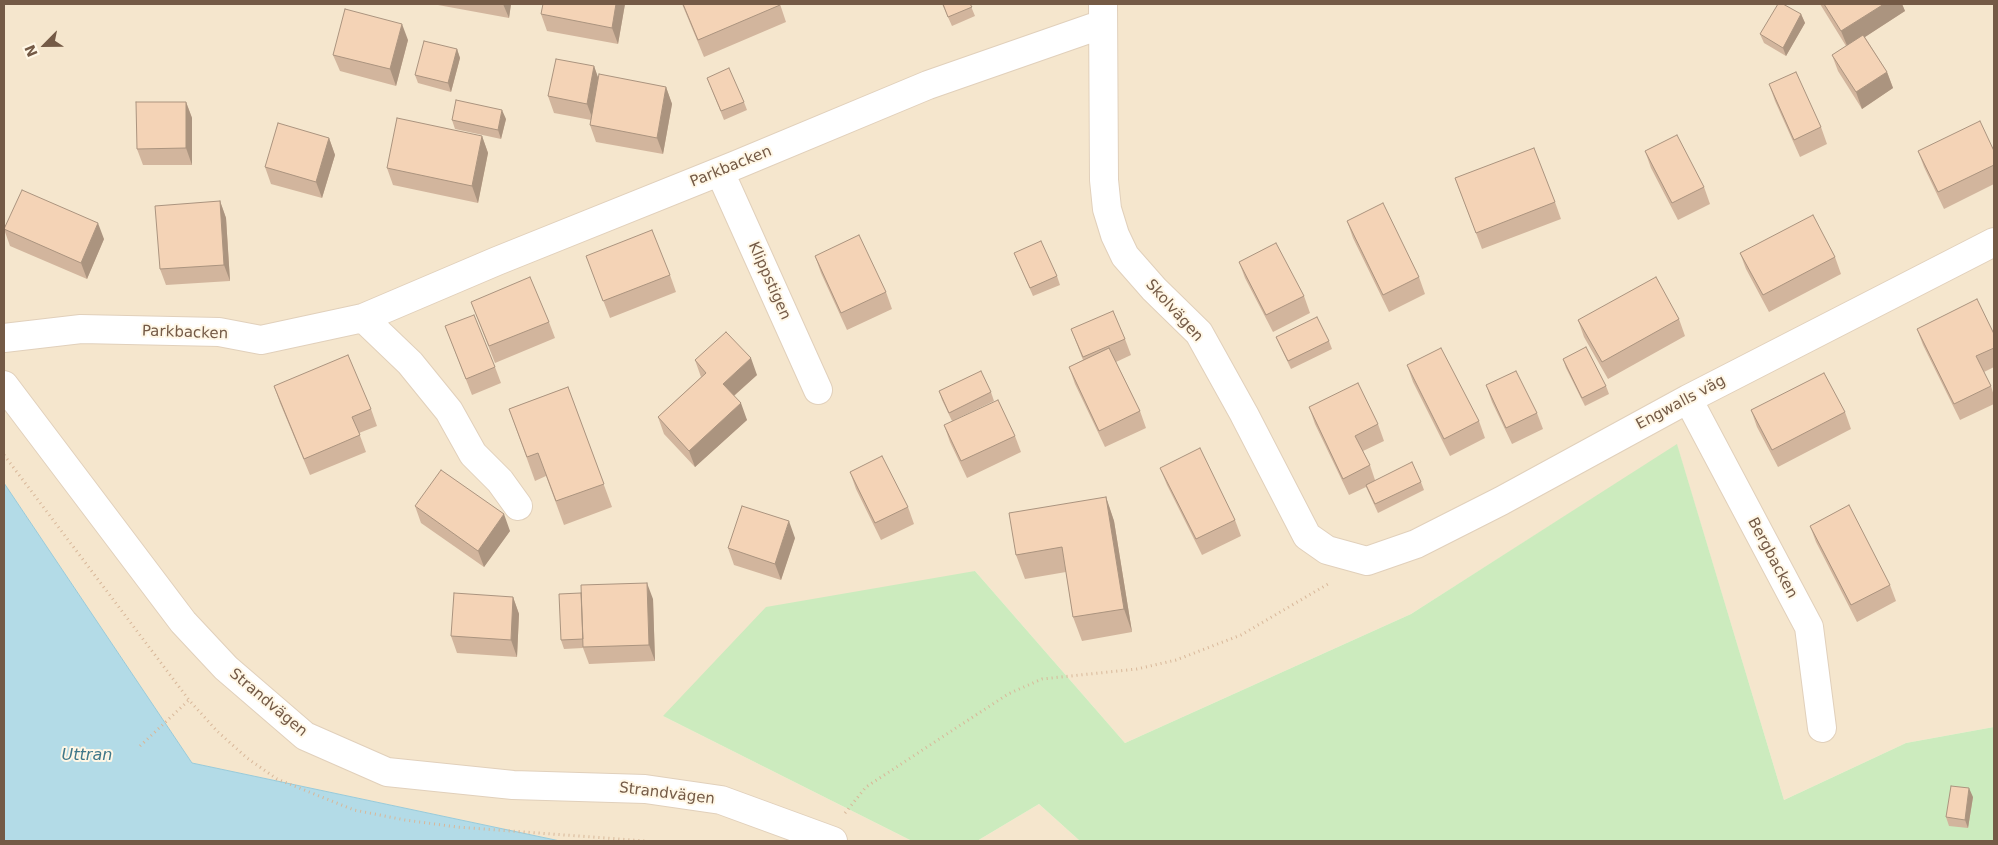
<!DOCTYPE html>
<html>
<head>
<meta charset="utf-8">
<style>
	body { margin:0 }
	#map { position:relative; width:1998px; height:845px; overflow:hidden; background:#fdf4df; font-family:"DejaVu Sans",sans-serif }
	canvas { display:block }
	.frame { position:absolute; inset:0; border:5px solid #745a46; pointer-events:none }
	.north { position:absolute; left:20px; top:20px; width:50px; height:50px; -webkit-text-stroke:4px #fff7e6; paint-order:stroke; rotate:247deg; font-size:14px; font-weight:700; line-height:20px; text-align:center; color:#745a46 }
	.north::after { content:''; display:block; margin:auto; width:18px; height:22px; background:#745a46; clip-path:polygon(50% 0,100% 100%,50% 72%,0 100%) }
</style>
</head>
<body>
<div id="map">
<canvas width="1998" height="845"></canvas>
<div class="frame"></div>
<div class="north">N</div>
</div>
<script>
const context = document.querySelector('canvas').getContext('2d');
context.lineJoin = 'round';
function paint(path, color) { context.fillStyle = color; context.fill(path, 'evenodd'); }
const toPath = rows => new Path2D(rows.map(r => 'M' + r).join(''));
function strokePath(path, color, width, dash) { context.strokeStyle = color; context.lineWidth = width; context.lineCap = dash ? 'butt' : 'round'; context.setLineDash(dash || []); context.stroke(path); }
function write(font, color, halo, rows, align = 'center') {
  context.font = font + ' "DejaVu Sans",sans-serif'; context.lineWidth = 4; context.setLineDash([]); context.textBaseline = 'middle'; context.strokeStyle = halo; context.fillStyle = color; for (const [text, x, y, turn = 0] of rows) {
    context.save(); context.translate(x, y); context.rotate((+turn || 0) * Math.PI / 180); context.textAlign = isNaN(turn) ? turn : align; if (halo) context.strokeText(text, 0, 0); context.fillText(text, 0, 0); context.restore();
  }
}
paint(toPath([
	[4,4,1994,4,1994,727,1906,743,1784,800,1677,445,1411,614,1125,743,975,571,663,716,912,841,560,841,192,763,4,483],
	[1039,804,1080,841,977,841]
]), '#f5e6cd');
paint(toPath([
	[1677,444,1784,800,1906,743,1994,727,1994,841,1080,841,1039,804,977,841,912,841,663,716,766,607,975,571,1125,743,1411,614]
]), '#ccebbe');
const water = toPath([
	[4,483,192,763,560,841,4,841,4,483]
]);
paint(water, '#b3dbe7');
strokePath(water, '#99cad9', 1);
const minor = toPath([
	[1103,4,1104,180,1107,209,1115,235,1125,256,1154,289,1199,333,1244,414,1307,536,1327,550,1367,561,1416,544,1501,501,1688,399,1994,242],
	[720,172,818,390],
	[363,318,410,363,449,411,473,454,500,481,518,506],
	[4,338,81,329,219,332,261,340,363,318,497,261,736,165,928,85,1103,24],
	[4,385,183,622,226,668,305,736,387,772,513,785,645,789,721,800,833,841],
	[1688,399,1809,627,1822,728]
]);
strokePath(minor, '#e1d0bb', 30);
strokePath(toPath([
	[4,455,189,700,217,731,247,758,277,779,354,810,405,820,457,827,646,841],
	[140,746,189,700],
	[845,813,866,787,1008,694,1042,679,1137,669,1176,660,1241,635,1328,584]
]), '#d8b799', 3, [1, 4]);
strokePath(minor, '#fff', 28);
paint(toPath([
	[438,4,511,4,509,18,438,5],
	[543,4,625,4,618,44,547,31,541,14],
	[682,4,780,4,786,22,704,57],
	[942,4,970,4,975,16,952,26],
	[1820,4,1902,4,1905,11,1865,37,1887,72,1893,88,1862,109,1838,71,1832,55,1846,46],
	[1801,14,1805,23,1786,56,1764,43,1760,34],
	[408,40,396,86,340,71,333,55],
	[457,49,460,58,451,92,418,83,415,75],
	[594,66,598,78,666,87,672,104,663,154,596,142,590,125,591,120,554,113,548,96],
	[707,78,744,102,747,110,724,120],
	[1769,84,1821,127,1827,144,1800,157,1775,101],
	[186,102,192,118,192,165,143,165,137,149],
	[506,119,501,139,455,129,452,120],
	[482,136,488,153,478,203,393,185,387,168],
	[329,138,335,155,322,198,271,184,265,167],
	[1645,151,1704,187,1710,204,1678,220,1651,168],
	[1918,151,1994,151,1994,184,1944,209,1924,167],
	[1455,178,1555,202,1561,219,1482,249],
	[220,201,226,218,230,281,166,285,160,269],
	[1347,221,1419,277,1425,294,1389,312,1353,238],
	[4,229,104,239,87,279,10,246],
	[1014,253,1057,276,1060,285,1033,296],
	[1740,253,1835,257,1841,274,1769,312,1746,269],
	[586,256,670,275,676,292,610,318],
	[815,256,886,292,892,309,847,330,821,273],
	[1239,262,1304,296,1310,313,1273,332,1245,278],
	[471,302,549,322,555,338,495,363],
	[1679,319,1685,336,1608,379,1584,337,1578,320],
	[445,326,495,367,501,383,472,395],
	[1071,329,1125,339,1131,355,1116,362,1140,411,1146,428,1105,447,1075,384,1069,367,1083,360],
	[1917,329,1994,334,1994,367,1984,372,1991,386,1994,396,1994,404,1960,420,1923,345],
	[1276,337,1329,341,1332,349,1291,369,1280,346],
	[1563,359,1606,386,1609,394,1585,406,1566,368],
	[695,360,757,375,734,396,747,420,695,467,664,434,658,417,701,377],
	[1407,365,1479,421,1485,438,1450,456,1413,382],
	[1486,385,1537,413,1543,429,1512,444,1492,402],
	[274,386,371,409,377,426,359,433,366,452,310,475,280,403],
	[568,387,612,507,564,525,546,476,535,481,509,409],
	[939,391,991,392,994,401,952,421,942,400],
	[1309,407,1378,424,1384,441,1363,451,1370,465,1375,480,1421,482,1424,490,1378,513,1366,487,1349,495,1315,424],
	[1751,410,1845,412,1851,429,1778,467,1757,427],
	[944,425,1015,436,1021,452,967,478,950,442],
	[1160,468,1235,520,1241,536,1202,555,1167,485],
	[850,472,908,507,914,524,881,540,856,489],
	[1106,497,1114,521,1132,632,1082,641,1073,617,1066,572,1025,579,1016,555],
	[415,506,510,531,484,567,421,523],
	[1810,526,1890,585,1896,601,1857,622,1816,542],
	[795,538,781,580,734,565,728,548],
	[513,597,519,614,517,657,457,653,451,636],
	[653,599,655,661,589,664,583,648,564,649,561,640],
	[1973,797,1968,828,1949,826,1946,817]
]), '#d2b59d');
paint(toPath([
	[503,4,511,4,509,18],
	[616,4,625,4,618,44,612,28],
	[1884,4,1902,4,1905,11,1848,48,1841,31],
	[1801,14,1805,23,1786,56,1783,48],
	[402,24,408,40,396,86,390,69],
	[457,49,460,58,451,92,448,83],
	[594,66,600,83,593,120,587,104],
	[1887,72,1893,88,1862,109,1856,92],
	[666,87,672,104,663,154,657,138],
	[186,102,192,118,192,165,186,148],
	[502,110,506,119,501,139,498,130],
	[482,136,488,153,478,203,472,186],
	[329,138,335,155,322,198,316,182],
	[220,201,226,218,230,281,224,265],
	[98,223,104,239,87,279,81,263],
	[751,358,757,375,729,400,723,384],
	[741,403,747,420,695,467,689,451],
	[1106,497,1114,521,1132,632,1124,609],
	[504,514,510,531,484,567,478,551],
	[789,521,795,538,781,580,775,564],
	[647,583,653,599,655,661,649,645],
	[513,597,519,614,517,657,511,640],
	[1969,788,1973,797,1968,828,1965,820]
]), '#ab947f');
const building = toPath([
	[543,4,616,4,612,28,541,14,543,4],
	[683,4,780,4,780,5,698,40,683,4],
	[943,4,970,4,972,7,948,17,943,4],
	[1778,4,1783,4,1801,14,1783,48,1760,34,1778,4],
	[1824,4,1884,4,1841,31,1824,4],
	[345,9,402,24,390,69,333,55,345,9],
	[1863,35,1887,72,1856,92,1832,55,1863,35],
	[424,41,457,49,448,83,415,75,424,41],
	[556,59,594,66,587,104,548,96,556,59],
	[729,68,744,102,721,111,707,78,729,68],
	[1796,72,1821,127,1794,140,1769,84,1796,72],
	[599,74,666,87,657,138,590,125,599,74],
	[456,100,502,110,498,130,452,120,456,100],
	[136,102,186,102,186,148,137,149,136,102],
	[397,118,482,136,472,186,387,168,397,118],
	[1980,121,1994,151,1994,165,1938,192,1918,151,1980,121],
	[278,123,329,138,316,182,265,167,278,123],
	[1677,135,1704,187,1672,203,1645,151,1677,135],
	[1534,148,1555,202,1476,233,1455,178,1534,148],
	[22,190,98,223,81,263,4,229,22,190],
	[220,201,224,265,160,269,155,206,220,201],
	[1383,203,1419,277,1383,295,1347,221,1383,203],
	[1813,215,1835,257,1763,295,1740,253,1813,215],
	[652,230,670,275,603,301,586,256,652,230],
	[859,235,886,292,841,313,815,256,859,235],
	[1041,241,1057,276,1030,288,1014,253,1041,241],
	[1276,243,1304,296,1266,315,1239,262,1276,243],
	[530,277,549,322,489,346,471,302,530,277],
	[1656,277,1679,319,1602,362,1578,320,1656,277],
	[1977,299,1994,334,1994,348,1976,356,1991,386,1954,404,1917,329,1977,299],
	[1113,311,1125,339,1083,357,1071,329,1113,311],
	[474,315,495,367,466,379,445,326,474,315],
	[1317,317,1329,341,1288,361,1276,337,1317,317],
	[726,332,751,358,723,384,741,403,689,451,658,417,706,373,695,360,726,332],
	[1586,347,1606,386,1582,398,1563,359,1586,347],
	[1109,348,1140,411,1099,431,1069,367,1109,348],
	[1441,348,1479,421,1444,439,1407,365,1441,348],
	[348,355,371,409,352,417,360,435,304,459,274,386,348,355],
	[981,371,991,392,949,413,939,391,981,371],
	[1516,371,1537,413,1506,428,1486,385,1516,371],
	[1824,373,1845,412,1772,450,1751,410,1824,373],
	[1358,383,1378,424,1355,436,1370,465,1343,479,1309,407,1358,383],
	[568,387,604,484,556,501,538,453,527,457,509,409,568,387],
	[998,400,1015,436,961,461,944,425,998,400],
	[1200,448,1235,520,1196,539,1160,468,1200,448],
	[882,456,908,507,875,523,850,472,882,456],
	[1412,462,1421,482,1375,504,1366,485,1412,462],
	[441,470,504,514,478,551,415,506,441,470],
	[1106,497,1124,609,1073,617,1062,547,1016,555,1009,513,1106,497],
	[1849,505,1890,585,1851,605,1810,526,1849,505],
	[742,506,789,521,775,564,728,548,742,506],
	[647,583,649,645,583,647,581,585,647,583],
	[454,593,513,597,511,640,451,636,454,593],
	[581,593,583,639,561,640,559,594,581,593],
	[1951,786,1969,788,1965,820,1946,817,1951,786]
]);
paint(building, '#f4d3b6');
strokePath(building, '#ab947f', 1);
write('15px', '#745a46', '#fff7e6', [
	["Parkbacken",731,167,-22],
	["Klippstigen",769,281,66],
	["Skolvägen",1174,311,48],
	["Parkbacken",185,333,2],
	["Engwalls väg",1681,403,-28],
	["Bergbacken",1772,558,62],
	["Strandvägen",268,703,40],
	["Strandvägen",667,794,7]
]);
write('italic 16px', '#3f7789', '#fff7e6', [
	["Uttran",87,756]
]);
</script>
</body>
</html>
